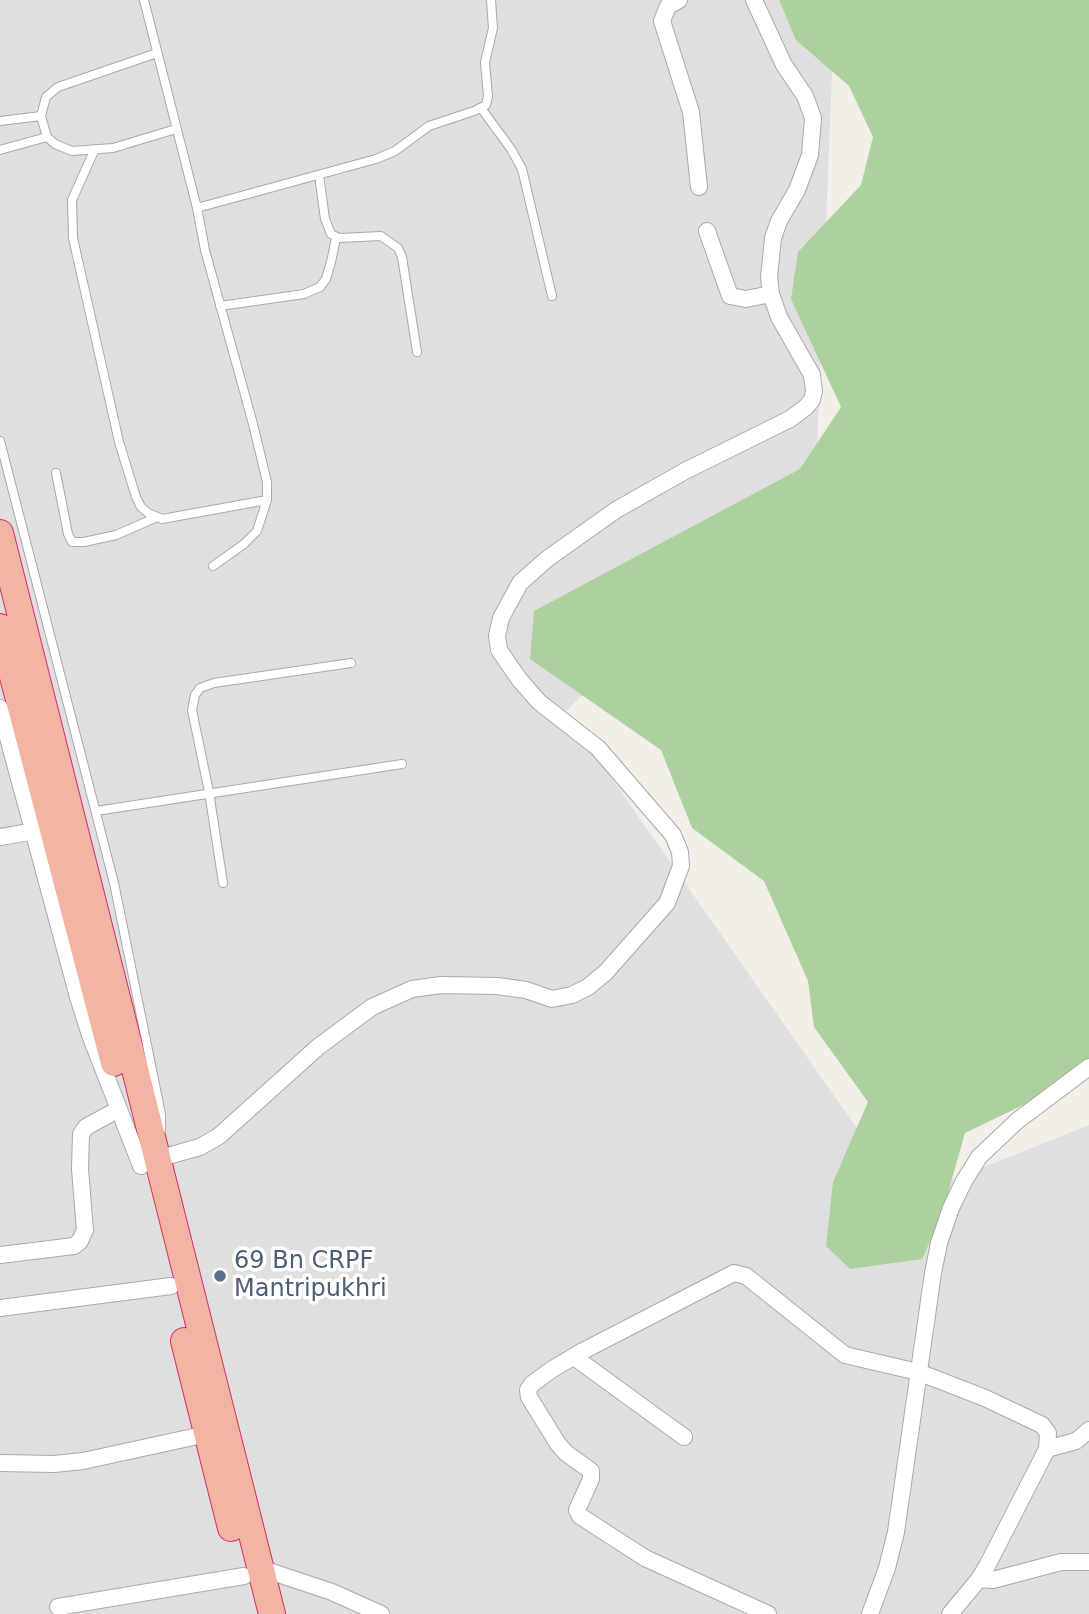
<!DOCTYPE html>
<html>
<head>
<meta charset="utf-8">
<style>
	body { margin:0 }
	canvas { display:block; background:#f2efe9 }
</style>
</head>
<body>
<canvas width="1089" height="1614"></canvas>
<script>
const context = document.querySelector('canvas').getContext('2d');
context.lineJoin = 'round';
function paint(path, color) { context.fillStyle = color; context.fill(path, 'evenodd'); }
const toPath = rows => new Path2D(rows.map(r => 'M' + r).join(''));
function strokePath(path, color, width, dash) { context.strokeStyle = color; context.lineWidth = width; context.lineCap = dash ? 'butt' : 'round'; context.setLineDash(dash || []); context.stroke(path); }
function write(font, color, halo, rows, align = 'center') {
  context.font = font + ' "DejaVu Sans",sans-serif'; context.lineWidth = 7; context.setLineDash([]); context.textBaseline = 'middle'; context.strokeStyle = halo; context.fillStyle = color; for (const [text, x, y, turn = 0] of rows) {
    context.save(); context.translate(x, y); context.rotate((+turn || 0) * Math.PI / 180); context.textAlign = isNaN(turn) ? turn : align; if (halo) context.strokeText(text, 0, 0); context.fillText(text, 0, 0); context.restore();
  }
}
paint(toPath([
	[0,0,835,0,816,473,565,712,906,1198,1089,1125,1089,1614,0,1614]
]), '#e0dfdf');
paint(toPath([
	[779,0,1089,0,1089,1066,1079,1078,965,1133,941,1217,922,1259,850,1269,826,1246,833,1182,868,1102,814,1027,808,981,764,881,692,828,661,750,530,659,534,611,800,469,841,407,791,299,798,252,861,185,873,137,849,86,796,40]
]), '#add19e');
const service = toPath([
	[144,0,197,208,205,250,253,424,267,482,267,500,257,531,244,544,213,566],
	[157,53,58,87,46,97,41,116,47,137,55,144,72,151,113,148,176,129],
	[481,108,511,149,522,169,552,296],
	[0,121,41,116],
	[0,150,47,137],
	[94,151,72,200,73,238,119,442,136,497,141,507,148,513,162,519,267,500],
	[319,175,325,219,331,234,339,238,381,236,398,248,402,257,417,352],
	[197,208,376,159,395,151,429,126,474,111,486,105,488,96,485,62,493,28,491,0],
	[220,306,304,294,320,287,326,279,331,262,336,238],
	[0,441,114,883,161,1114,161,1130],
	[56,473,68,534,72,542,84,542,116,535,155,518],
	[96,811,402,764],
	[223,883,209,792,192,710,195,695,200,688,214,683,351,663]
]);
const minor = toPath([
	[679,0,668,6,662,21,691,112,699,187],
	[707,231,730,296,746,299,771,294],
	[0,708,78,997,90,1035,141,1166],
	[0,837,35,831],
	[157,1159,200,1147,219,1136,318,1047,372,1007,412,989,441,985,497,986,526,990,552,999,572,995,588,987,606,972,667,903,681,866,680,852,673,835,598,748,539,702,519,679,499,650,497,636,501,618,520,583,547,559,616,510,685,471,790,419,806,407,812,400,814,391,812,375,779,317,771,294,769,277,773,238,779,221,797,190,810,155,813,118,805,96,784,65,754,0],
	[0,1255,74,1246,80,1241,85,1230,80,1169,81,1134,86,1127,119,1109],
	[0,1308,171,1286],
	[574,1357,684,1437],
	[1047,1449,1076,1441,1089,1430],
	[0,1463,54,1464,83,1461,207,1434],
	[260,1568,332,1592,381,1614],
	[979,1579,993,1580,1061,1562,1089,1562],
	[58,1607,244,1576],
	[768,1614,645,1558,580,1516,577,1510,591,1479,591,1471,566,1453,558,1444,529,1397,528,1390,532,1384,551,1370,583,1351,734,1273,746,1276,845,1355,918,1372,985,1398,1042,1425,1048,1433,1047,1449,987,1566,979,1579,950,1614],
	[870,1614,887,1568,896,1532,933,1273,939,1243,951,1208,964,1181,979,1157,1017,1121,1089,1067]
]);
const trunk = toPath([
	[0,533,272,1614],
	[0,627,114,1063],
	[184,1341,231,1528]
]);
strokePath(service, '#a9a9a9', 10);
strokePath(minor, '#a9a9a9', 18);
strokePath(trunk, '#dc2a67', 28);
strokePath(service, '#fff', 8);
strokePath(minor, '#fff', 16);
strokePath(trunk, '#f2b4a3', 26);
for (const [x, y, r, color] of [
	[220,1276,7,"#5c6f8a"]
]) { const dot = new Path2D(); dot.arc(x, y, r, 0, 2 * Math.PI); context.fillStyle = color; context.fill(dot); strokePath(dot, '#fff', 2.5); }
write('24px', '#4e5e75', '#fff', [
	["69 Bn CRPF",234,1262],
	["Mantripukhri",234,1290]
], 'left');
</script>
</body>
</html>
